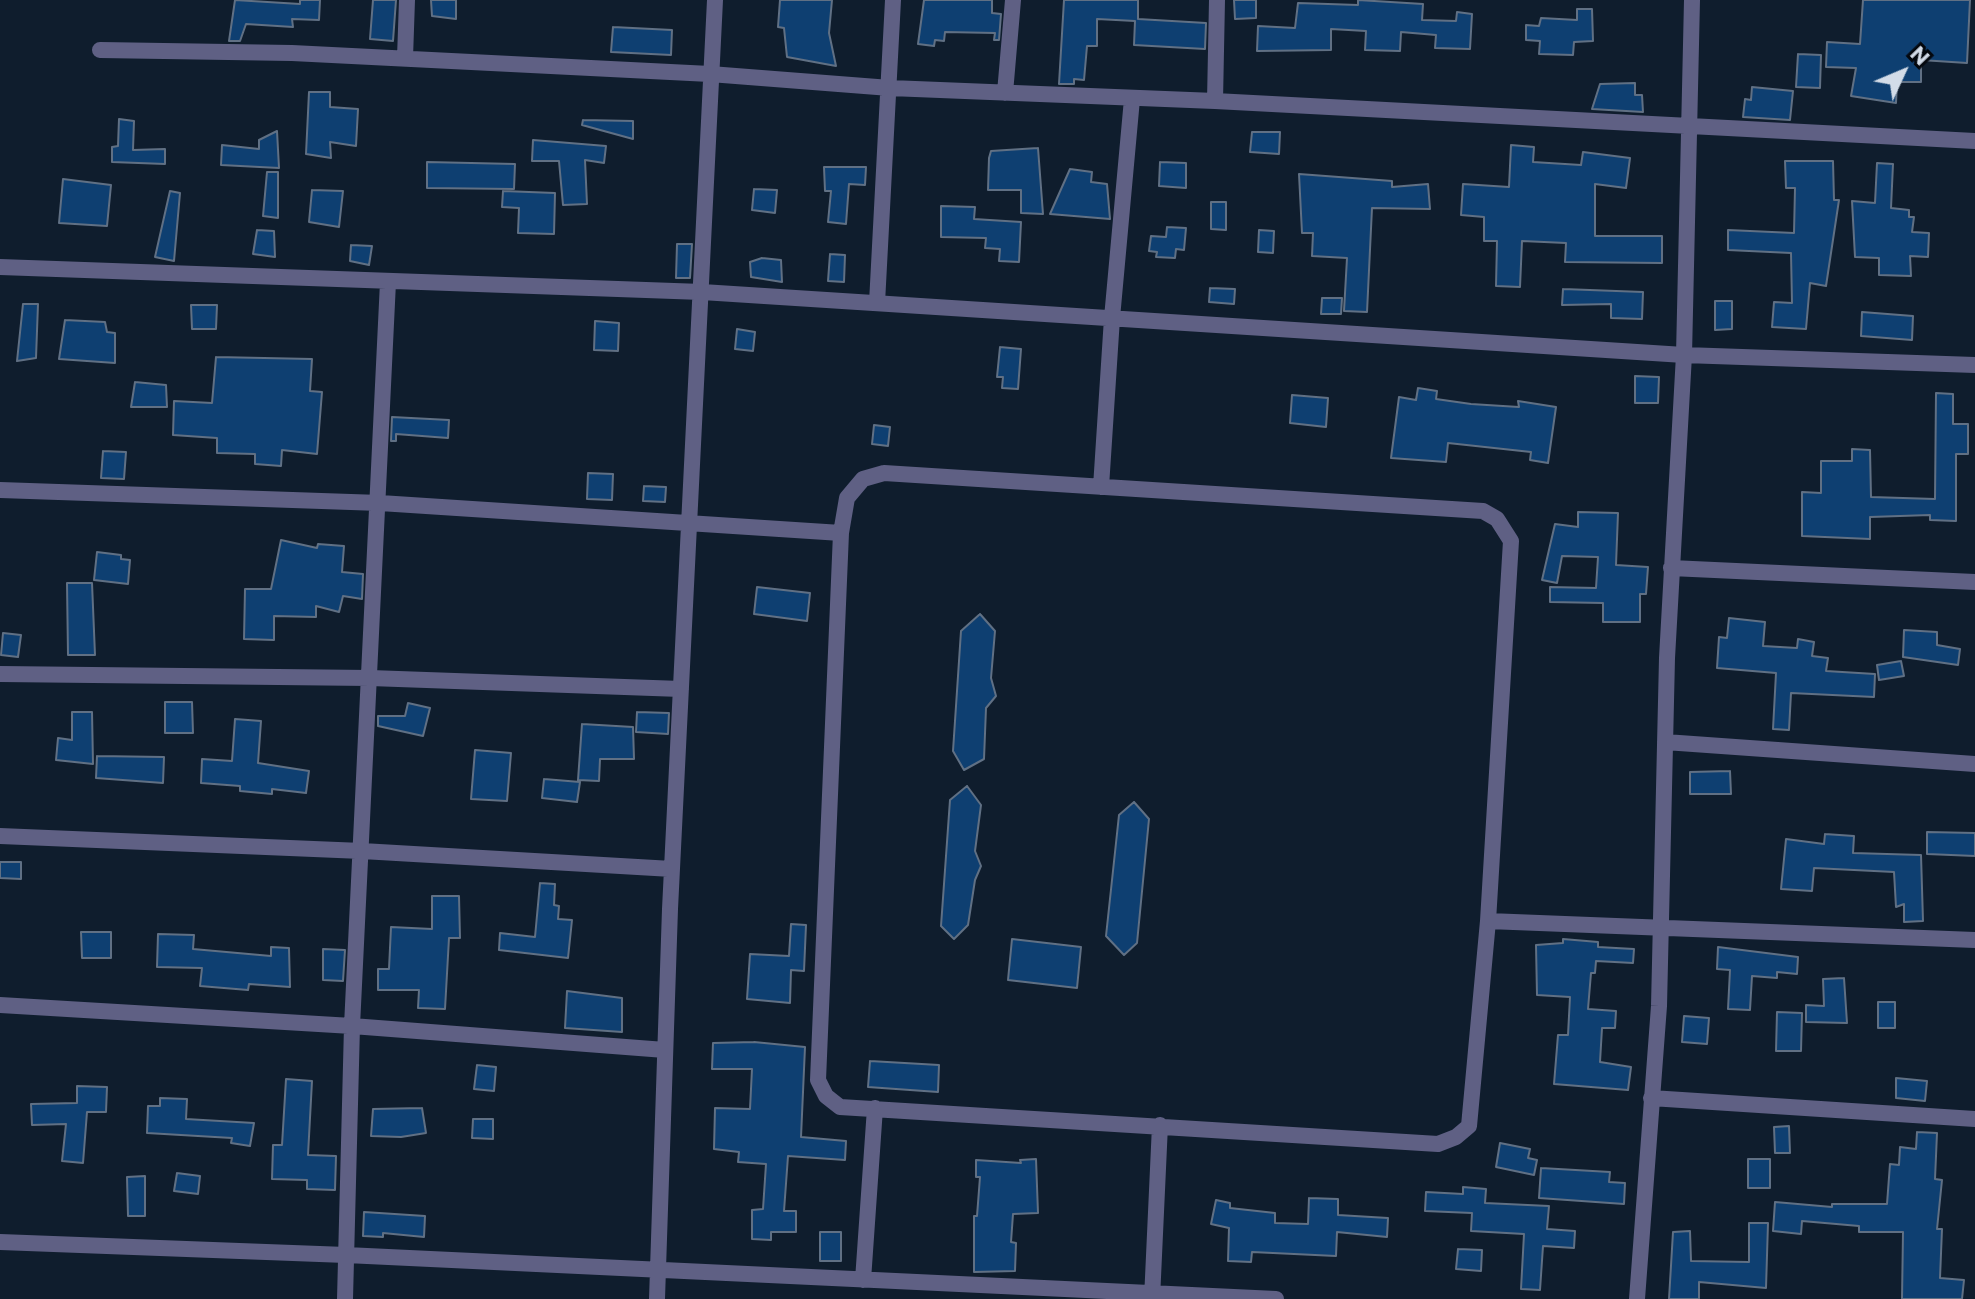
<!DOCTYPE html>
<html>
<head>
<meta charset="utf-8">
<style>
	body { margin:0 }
	#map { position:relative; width:1975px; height:1299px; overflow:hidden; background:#0f1d2d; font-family:Commissioner,sans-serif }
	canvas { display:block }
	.north { position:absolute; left:1863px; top:32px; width:80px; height:80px; -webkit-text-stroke:6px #03070d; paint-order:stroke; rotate:46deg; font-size:22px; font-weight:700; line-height:32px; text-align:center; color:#d3dce8 }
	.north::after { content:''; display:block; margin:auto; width:28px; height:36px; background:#d3dce8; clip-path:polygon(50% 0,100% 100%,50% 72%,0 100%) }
</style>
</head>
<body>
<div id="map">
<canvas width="1975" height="1299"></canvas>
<div class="north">N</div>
</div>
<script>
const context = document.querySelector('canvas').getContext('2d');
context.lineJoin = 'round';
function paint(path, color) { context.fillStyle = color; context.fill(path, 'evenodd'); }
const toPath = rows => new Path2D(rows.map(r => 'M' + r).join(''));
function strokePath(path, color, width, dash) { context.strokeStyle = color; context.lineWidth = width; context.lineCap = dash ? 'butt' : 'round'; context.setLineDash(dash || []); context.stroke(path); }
const building = toPath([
	[235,0,300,4,300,0,320,0,319,20,292,19,293,27,246,24,240,41,229,41,235,0],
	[373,0,396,0,393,41,370,39,373,0],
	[431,0,456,0,456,19,432,16,431,0],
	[780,0,832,0,829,33,836,66,787,57,784,28,778,27,780,0],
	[924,0,992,0,992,13,1001,14,999,40,994,40,995,33,945,32,944,41,935,40,934,46,918,44,924,0],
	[1064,0,1138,0,1138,19,1206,23,1205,49,1134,45,1135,21,1097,19,1097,46,1087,46,1084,80,1074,79,1074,84,1059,84,1064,0],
	[1234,0,1256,0,1256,18,1235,19,1234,0],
	[1358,0,1423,4,1422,20,1456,21,1457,12,1472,14,1470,49,1435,48,1436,35,1401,32,1400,51,1365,50,1366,31,1331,29,1331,50,1257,51,1258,26,1295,28,1298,3,1358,5,1358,0],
	[1863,0,1970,0,1967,63,1921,60,1921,82,1897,82,1896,103,1851,96,1856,68,1826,67,1827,42,1860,44,1863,0],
	[1577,9,1592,9,1593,41,1574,42,1573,55,1539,54,1540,41,1526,40,1526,25,1539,26,1541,18,1577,20,1577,9],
	[613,27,672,30,671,55,611,52,613,27],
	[1798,54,1821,55,1820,88,1796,87,1798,54],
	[1635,83,1635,95,1642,95,1643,112,1592,109,1600,84,1635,83],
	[1752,87,1793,91,1790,120,1743,117,1745,99,1751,100,1752,87],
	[309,92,330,92,330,107,358,109,356,146,330,142,331,158,306,154,309,92],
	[119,119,134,121,133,150,165,149,165,164,112,162,112,147,118,146,119,119],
	[583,120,633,121,633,139,582,125,583,120],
	[277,131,279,168,221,165,222,145,259,149,259,140,277,131],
	[1252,132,1280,132,1279,154,1250,152,1252,132],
	[533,140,606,146,604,163,585,160,587,204,563,205,559,161,532,161,533,140],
	[1511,145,1534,147,1533,162,1581,165,1583,152,1630,158,1626,188,1595,184,1595,236,1662,236,1662,263,1565,262,1566,243,1522,241,1520,287,1496,286,1497,241,1484,241,1484,217,1461,215,1463,184,1509,187,1511,145],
	[1038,148,1043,214,1021,213,1021,190,988,190,989,158,991,151,1038,148],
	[1785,161,1833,161,1834,200,1839,200,1826,286,1810,283,1806,329,1772,327,1774,302,1792,303,1791,253,1728,250,1728,230,1794,233,1795,188,1786,188,1785,161],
	[427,162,515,164,514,189,427,188,427,162],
	[1160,162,1186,163,1186,188,1159,186,1160,162],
	[1877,163,1893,164,1891,208,1909,210,1909,217,1914,217,1912,232,1929,233,1928,257,1910,256,1911,276,1879,275,1879,258,1855,257,1852,201,1875,203,1877,163],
	[824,167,866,167,865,185,849,184,846,224,828,222,831,191,825,191,824,167],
	[1070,169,1092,172,1091,182,1107,184,1110,219,1050,214,1070,169],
	[267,172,278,172,278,218,263,216,267,172],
	[1299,174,1392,181,1392,187,1428,184,1430,209,1372,208,1367,312,1344,311,1347,258,1312,256,1313,233,1302,233,1299,174],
	[63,179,111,185,107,226,59,223,63,179],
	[754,189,777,190,775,213,752,210,754,189],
	[312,190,343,191,339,227,309,222,312,190],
	[170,191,180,193,174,261,155,257,170,191],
	[503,191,555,193,554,234,518,233,519,208,502,207,503,191],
	[1211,202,1226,202,1226,230,1211,229,1211,202],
	[941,206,975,207,974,219,1021,222,1019,262,999,261,1000,249,985,248,986,238,941,237,941,206],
	[1167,227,1186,228,1184,250,1176,249,1175,258,1156,257,1157,252,1149,251,1151,236,1166,237,1167,227],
	[257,230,274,231,275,257,253,254,257,230],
	[1259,230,1274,231,1273,253,1258,252,1259,230],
	[677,244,692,244,690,278,676,278,677,244],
	[351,245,372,246,369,265,350,261,351,245],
	[830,254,845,255,844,282,828,281,830,254],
	[762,258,781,260,782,282,751,277,750,262,762,258],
	[1210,288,1235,289,1234,304,1209,302,1210,288],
	[1563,289,1643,292,1642,319,1611,318,1611,304,1562,305,1563,289],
	[1322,298,1342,298,1341,314,1321,314,1322,298],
	[1715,301,1732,301,1732,329,1715,330,1715,301],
	[23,304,38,304,36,358,17,361,23,304],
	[191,305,217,305,216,329,192,329,191,305],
	[1862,312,1913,316,1912,340,1861,336,1862,312],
	[65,320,105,322,107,332,115,333,115,363,59,359,65,320],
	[595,321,619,323,618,351,594,350,595,321],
	[737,329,755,332,753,351,735,349,737,329],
	[1000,347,1021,349,1018,389,1002,388,1003,377,997,377,1000,347],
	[216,357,312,359,310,391,322,392,317,454,282,450,281,466,255,464,255,454,217,453,217,438,173,435,174,401,212,403,216,357],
	[1635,376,1659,377,1658,403,1635,403,1635,376],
	[135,382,166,385,167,407,131,407,135,382],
	[1418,388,1437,391,1436,399,1471,404,1519,407,1518,401,1556,407,1548,463,1530,460,1531,452,1448,443,1446,462,1391,458,1399,397,1416,400,1418,388],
	[1936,393,1953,394,1953,424,1968,424,1968,454,1956,454,1956,521,1930,520,1930,515,1870,517,1870,539,1802,536,1802,492,1821,493,1821,461,1852,461,1852,449,1870,450,1871,497,1935,499,1936,393],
	[1292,395,1328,398,1326,427,1290,423,1292,395],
	[392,417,449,420,448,438,396,434,396,441,391,441,392,417],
	[874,425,890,427,888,446,872,444,874,425],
	[103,451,126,452,124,479,101,478,103,451],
	[588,473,613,474,612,500,587,499,588,473],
	[644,486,666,487,665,502,643,501,644,486],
	[1578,512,1618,513,1616,565,1648,567,1646,594,1640,594,1640,622,1603,622,1603,603,1550,602,1550,587,1596,588,1598,557,1562,556,1557,583,1542,580,1555,524,1578,527,1578,512],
	[281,540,317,548,318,544,344,546,342,572,363,574,362,599,343,596,339,612,316,606,316,617,274,616,274,640,244,639,245,589,271,589,281,540],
	[97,552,121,555,121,559,130,560,128,584,94,580,97,552],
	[67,583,92,583,95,655,68,655,67,583],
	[757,587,810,593,807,621,754,614,757,587],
	[980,614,995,631,991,678,996,696,986,708,984,759,964,770,953,751,961,631,980,614],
	[1729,618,1765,622,1763,646,1797,648,1798,639,1814,642,1812,656,1828,658,1826,671,1875,674,1874,697,1791,693,1789,730,1773,729,1776,673,1717,668,1719,637,1727,638,1729,618],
	[1904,630,1937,632,1937,645,1960,649,1958,665,1903,657,1904,630],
	[3,633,21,635,18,657,1,655,3,633],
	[1901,661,1904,676,1879,680,1877,665,1901,661],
	[165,702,192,702,193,733,165,733,165,702],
	[408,703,430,708,423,736,378,726,378,716,405,716,408,703],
	[72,712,92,712,93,764,56,760,58,738,72,740,72,712],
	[637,712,669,713,668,734,636,732,637,712],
	[235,719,261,721,258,763,309,771,306,793,272,789,272,794,240,791,240,786,201,783,202,759,232,761,235,719],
	[582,724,633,727,634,759,600,759,599,781,578,780,582,724],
	[475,750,511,753,507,801,471,799,475,750],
	[97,756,164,757,163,783,96,778,97,756],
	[1730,771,1731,794,1690,794,1690,772,1730,771],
	[544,779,580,782,577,802,542,798,544,779],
	[967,786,981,805,975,851,981,866,975,880,968,925,954,939,941,926,950,800,967,786],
	[1134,802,1149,819,1137,943,1124,955,1106,936,1119,815,1134,802],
	[1927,832,1975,833,1975,856,1927,854,1927,832],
	[1825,834,1854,836,1853,853,1921,855,1923,921,1904,922,1904,904,1896,907,1894,872,1814,868,1812,891,1781,889,1786,839,1824,844,1825,834],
	[0,862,21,862,21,879,0,878,0,862],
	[540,883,555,884,554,905,559,906,558,919,572,920,568,958,499,950,500,933,535,937,540,883],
	[432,896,459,896,460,938,449,938,445,1009,418,1008,419,990,378,990,378,969,389,969,391,927,432,929,432,896],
	[791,924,806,925,804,971,791,970,790,1003,747,999,750,954,789,956,791,924],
	[81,932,111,932,111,958,82,958,81,932],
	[158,934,194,935,193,949,271,956,271,947,289,948,290,987,249,984,248,990,200,986,202,968,157,967,158,934],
	[1012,939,1081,947,1077,988,1008,980,1012,939],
	[1563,939,1598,942,1598,947,1634,949,1633,963,1596,961,1595,973,1591,973,1588,1009,1616,1011,1615,1028,1602,1028,1600,1062,1631,1067,1628,1090,1554,1084,1558,1035,1568,1035,1570,997,1537,995,1536,945,1563,943,1563,939],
	[1718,947,1798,957,1797,974,1777,972,1777,978,1752,976,1750,1010,1728,1009,1730,970,1717,969,1718,947],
	[323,949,345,950,343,981,323,980,323,949],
	[1844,978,1847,1023,1806,1022,1806,1005,1824,1006,1823,979,1844,978],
	[567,991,622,998,622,1032,565,1028,567,991],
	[1878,1002,1895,1002,1895,1028,1878,1028,1878,1002],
	[1777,1012,1802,1013,1801,1051,1776,1051,1777,1012],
	[1684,1016,1709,1018,1707,1044,1682,1042,1684,1016],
	[754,1042,805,1047,801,1137,846,1141,845,1160,788,1156,784,1211,796,1211,796,1232,771,1232,771,1240,752,1239,752,1210,763,1209,766,1164,738,1162,739,1152,714,1149,715,1108,750,1109,752,1069,712,1069,713,1043,754,1042],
	[870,1061,939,1065,938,1092,868,1087,870,1061],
	[477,1065,496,1067,494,1091,474,1089,477,1065],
	[1896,1078,1927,1081,1925,1101,1896,1098,1896,1078],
	[286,1079,312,1081,308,1155,336,1156,335,1190,307,1189,307,1180,272,1179,273,1145,282,1145,286,1079],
	[77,1086,107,1087,106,1112,87,1112,83,1163,62,1161,66,1124,32,1125,31,1104,77,1103,77,1086],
	[160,1098,187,1099,186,1119,254,1123,250,1146,231,1143,232,1138,147,1133,148,1106,160,1106,160,1098],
	[422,1108,426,1133,401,1137,371,1136,373,1109,422,1108],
	[473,1119,493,1119,493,1139,472,1138,473,1119],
	[1789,1126,1790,1153,1775,1153,1774,1127,1789,1126],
	[1917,1132,1937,1133,1935,1179,1942,1180,1937,1229,1942,1229,1940,1278,1964,1280,1962,1299,1902,1299,1903,1232,1859,1232,1859,1226,1802,1221,1801,1234,1773,1231,1775,1202,1832,1207,1832,1204,1887,1204,1890,1164,1899,1165,1900,1147,1916,1149,1917,1132],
	[1500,1143,1530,1149,1528,1158,1537,1160,1534,1175,1496,1167,1500,1143],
	[1036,1159,1038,1213,1013,1214,1011,1242,1016,1243,1015,1271,974,1272,974,1216,977,1216,980,1177,976,1177,976,1160,1021,1163,1020,1160,1036,1159],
	[1748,1159,1770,1159,1770,1188,1748,1188,1748,1159],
	[1541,1168,1610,1172,1609,1182,1625,1183,1624,1204,1539,1198,1541,1168],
	[177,1173,200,1176,198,1194,174,1191,177,1173],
	[145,1176,145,1216,128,1216,127,1177,145,1176],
	[1463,1187,1486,1189,1485,1203,1549,1206,1547,1229,1575,1231,1574,1248,1543,1246,1540,1290,1521,1289,1524,1234,1471,1231,1472,1213,1425,1211,1426,1192,1463,1194,1463,1187],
	[1309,1198,1338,1199,1338,1215,1388,1218,1387,1237,1337,1232,1336,1256,1252,1252,1251,1262,1228,1261,1229,1228,1211,1224,1216,1200,1230,1203,1230,1208,1275,1213,1275,1223,1308,1224,1309,1198],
	[364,1212,425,1216,424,1237,383,1233,383,1237,363,1236,364,1212],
	[1749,1223,1768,1223,1766,1288,1699,1282,1699,1299,1669,1299,1673,1232,1690,1231,1691,1261,1749,1262,1749,1223],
	[820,1232,841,1232,841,1261,820,1261,820,1232],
	[1458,1249,1482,1250,1481,1271,1456,1269,1458,1249]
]);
paint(building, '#0e3f71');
strokePath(building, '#607084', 2);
strokePath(toPath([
	[100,50,292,53,710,74,890,88,1215,101,1975,141],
	[405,58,407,0],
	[1005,93,1013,0],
	[1215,101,1217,0],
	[0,267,702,292,1684,355,1975,365],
	[877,303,893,0],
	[884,473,1483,511,1497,519,1511,541,1488,921,1469,1126,1456,1137,1438,1144,840,1107,826,1096,818,1080,841,533,847,498,863,479,884,473],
	[1101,487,1112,318,1132,99],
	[0,490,380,503,841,533],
	[1671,568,1975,582],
	[0,674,370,678,681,689],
	[1665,742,1975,764],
	[0,836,362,851,672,869],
	[1488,921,1975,940],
	[0,1005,352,1026,665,1050],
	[1651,1098,1975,1119],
	[0,1242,346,1255,1276,1299],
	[863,1280,875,1108],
	[345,1299,352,1026,388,282],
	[657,1299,670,909,715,0],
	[1152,1299,1160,1125],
	[1637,1299,1659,1006,1667,658,1684,355,1692,0]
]), '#5f6084', 16);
</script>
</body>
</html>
